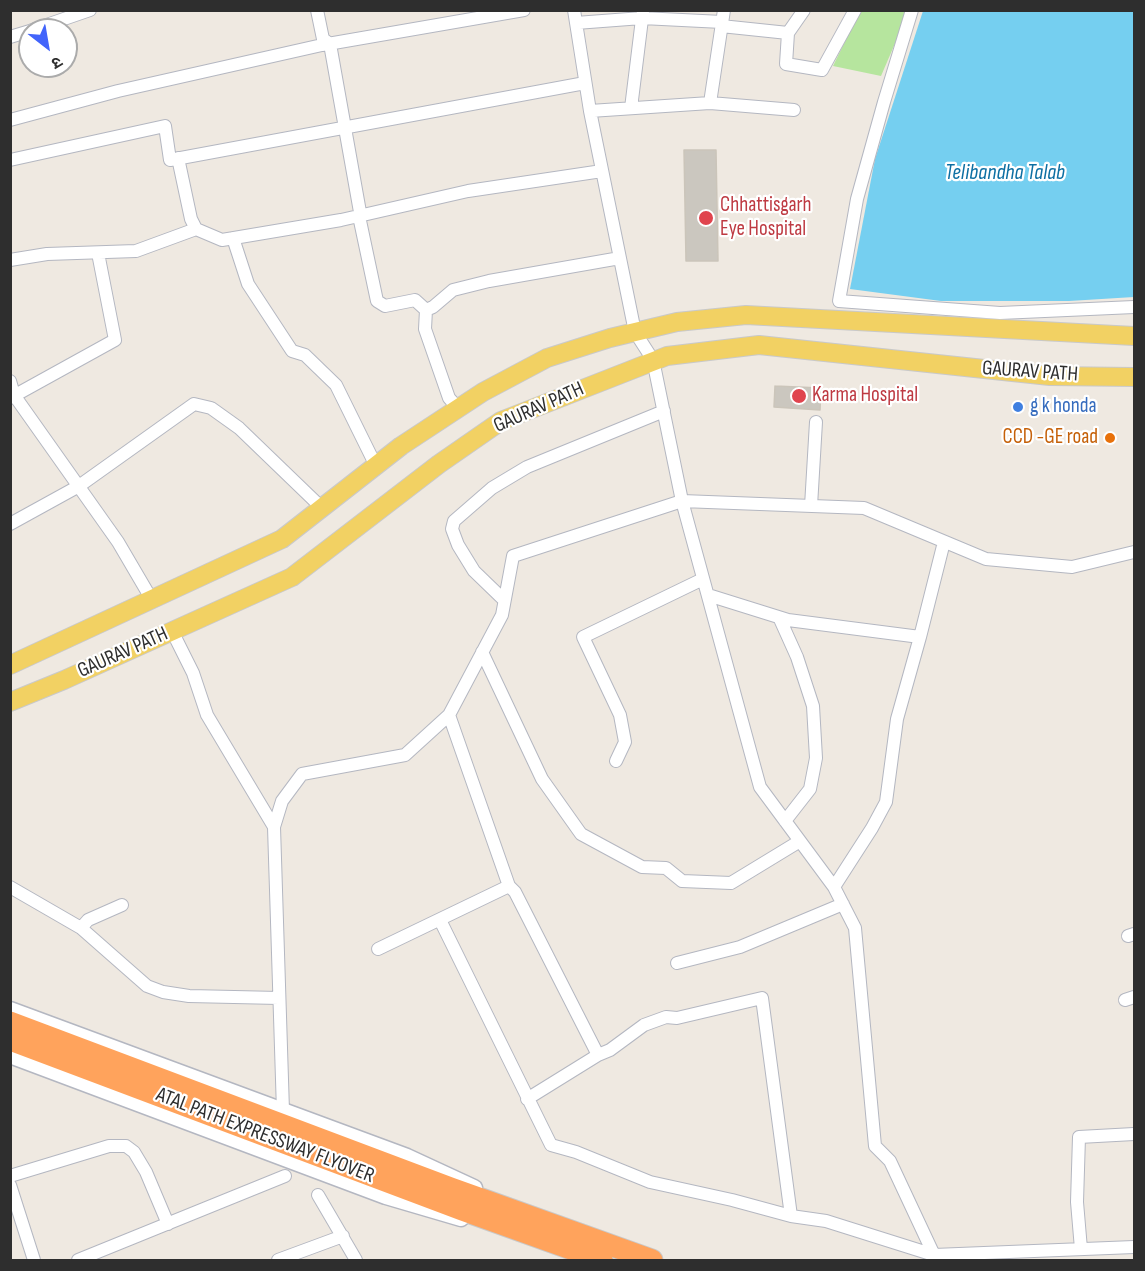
<!DOCTYPE html>
<html>
<head>
<meta charset="utf-8">
<style>
	body { margin:0 }
	#map { position:relative; width:1145px; height:1271px; overflow:hidden; background:#efe9e1; font-family:"Sofia Sans Condensed","Noto Sans Devanagari",sans-serif }
	canvas { display:block }
	.frame { position:absolute; inset:0; border:12px solid #2e2e2e; pointer-events:none }
	.north { position:absolute; left:18px; top:18px; width:60px; height:60px; box-sizing:border-box; background:#fff; border:2px solid #ababab; border-radius:50%; rotate:149deg; font-size:16px; font-weight:700; line-height:24px; text-align:center; color:#2e2e2e }
	.north::after { content:''; display:block; margin:auto; width:21px; height:27px; background:#4264fb; clip-path:polygon(50% 0,100% 100%,50% 72%,0 100%) }
</style>
</head>
<body>
<div id="map">
<canvas width="1145" height="1271"></canvas>
<div class="frame"></div>
<div class="north">उ</div>
</div>
<script>
const context = document.querySelector('canvas').getContext('2d');
context.lineJoin = 'round';
function paint(path, color) { context.fillStyle = color; context.fill(path, 'evenodd'); }
const toPath = rows => new Path2D(rows.map(r => 'M' + r).join(''));
function strokePath(path, color, width, dash) { context.strokeStyle = color; context.lineWidth = width; context.lineCap = dash ? 'butt' : 'round'; context.setLineDash(dash || []); context.stroke(path); }
function write(font, color, halo, rows, align = 'center') {
  context.font = font + ' "Sofia Sans Condensed",sans-serif'; context.lineWidth = 4.5; context.setLineDash([]); context.textBaseline = 'middle'; context.strokeStyle = halo; context.fillStyle = color; for (const [text, x, y, turn = 0] of rows) {
    context.save(); context.translate(x, y); context.rotate((+turn || 0) * Math.PI / 180); context.textAlign = isNaN(turn) ? turn : align; if (halo) context.strokeText(text, 0, 0); context.fillText(text, 0, 0); context.restore();
  }
}
paint(toPath([
	[860,11,909,11,881,76,833,66]
]), '#b6e59e');
paint(toPath([
	[923,11,1134,11,1134,297,1069,301,941,301,850,289,875,159]
]), '#75cff0');
const building = toPath([
	[684,150,716,150,718,261,686,261,684,150],
	[775,386,821,388,820,410,774,407,775,386]
]);
paint(building, '#cbc7bf');
strokePath(building, '#cbc5ba', 1.5);
const street = toPath([
	[317,10,323,39,330,44,360,212,359,216,377,301,385,306,415,300,426,310,433,307,453,290,489,281,620,258],
	[574,10,590,111,635,332,653,360,682,501,760,787,834,887,855,928,875,1146,890,1161,934,1255],
	[912,10,884,102,857,199,839,301,1000,313,1134,307],
	[576,23,642,18,722,22],
	[721,26,788,33,804,10],
	[32,30,90,10],
	[788,33,786,64,822,70,855,10],
	[10,37,30,31],
	[710,103,724,10],
	[631,108,643,11],
	[590,111,710,103,794,110],
	[10,120,118,91,322,45,524,10],
	[178,158,191,219,196,229,222,240,341,220,468,191,602,171],
	[10,160,165,126,170,160,585,83],
	[233,238,248,284,292,351,305,355,336,385,376,466],
	[10,260,47,254,136,251,196,229],
	[426,310,425,329,449,398,458,408],
	[10,381,14,395,118,542,152,600],
	[10,398,115,340,98,253],
	[811,506,816,422],
	[10,524,79,486,194,404,211,408,239,428,322,508],
	[708,595,788,620,920,637],
	[504,600,474,571,458,545,452,529,454,521,492,488,527,467,664,411],
	[779,617,797,657,813,706,816,758,810,789,785,821],
	[172,631,193,673,207,715,274,827],
	[482,652,542,779,581,834,642,867,666,868,682,881,731,883,800,841],
	[449,715,509,886,515,892,598,1055],
	[616,761,625,742,620,715,583,637,703,579],
	[10,887,81,928,147,986,163,992,189,996,279,998],
	[834,887,872,828,886,802,897,719,920,637,944,542],
	[440,920,551,1145,576,1152,650,1182,732,1200,791,1216,826,1221,934,1255,1134,1247],
	[81,928,88,920,122,905],
	[1128,936,1134,934],
	[378,949,509,886],
	[677,963,740,947,843,904],
	[1125,1000,1134,997],
	[527,1099,598,1055,610,1050,644,1025,666,1017,677,1018,762,998,791,1216],
	[283,1111,274,827,282,801,302,774,405,755,449,715,502,615,513,556,682,501,864,508,986,559,1072,567,1134,552],
	[10,1176,109,1146,126,1146,134,1152,146,1172,168,1224],
	[10,1185,34,1260],
	[318,1195,356,1260],
	[1081,1249,1077,1202,1079,1137,1134,1134],
	[78,1260,285,1176],
	[278,1260,343,1236]
]);
const secondary = toPath([
	[10,1010,407,1157,474,1188],
	[10,1055,386,1196,461,1218]
]);
const primary = toPath([
	[10,665,282,539,401,446,483,392,547,358,610,338,677,322,746,315,1134,336],
	[10,702,64,680,292,577,439,464,501,421,667,356,759,345,1050,376,1134,377]
]);
const highway = toPath([
	[10,1022,451,1188,652,1260],
	[10,1040,462,1210,602,1260]
]);
strokePath(street, '#b4b7c1', 14);
strokePath(secondary, '#b4b7c1', 19);
strokePath(primary, '#c9c9c9', 20);
strokePath(highway, '#c9c9c9', 23);
strokePath(street, '#fff', 12);
strokePath(secondary, '#fff', 16);
strokePath(primary, '#f2d163', 18);
strokePath(highway, '#ffa35c', 21);
for (const [x, y, r, color] of [
	[706,218,8,"#e0444e"],
	[799,396,8,"#e0444e"],
	[1018,407,6,"#3f7fe0"],
	[1110,438,6,"#e8710a"]
]) { const dot = new Path2D(); dot.arc(x, y, r, 0, 2 * Math.PI); context.fillStyle = color; context.fill(dot); strokePath(dot, '#fff', 2); }
write('21px', '#be3a42', '#fff', [
	["Chhattisgarh",720,206],
	["Eye Hospital",720,230],
	["Karma Hospital",812,396]
], 'left');
write('21px', '#2e2e2e', '#fff', [
	["GAURAV PATH",1030,372,4],
	["GAURAV PATH",539,408,-24],
	["GAURAV PATH",123,653,-24],
	["ATAL PATH EXPRESSWAY FLYOVER",265,1136,21]
]);
write('21px', '#366cbe', '#fff', [
	["g k honda",1030,407]
], 'left');
write('21px', '#c56008', '#fff', [
	["CCD -GE road",1098,438]
], 'right');
write('italic 22px', '#0d6fa3', '#fff', [
	["Telibandha Talab",1005,173]
]);
</script>
</body>
</html>
